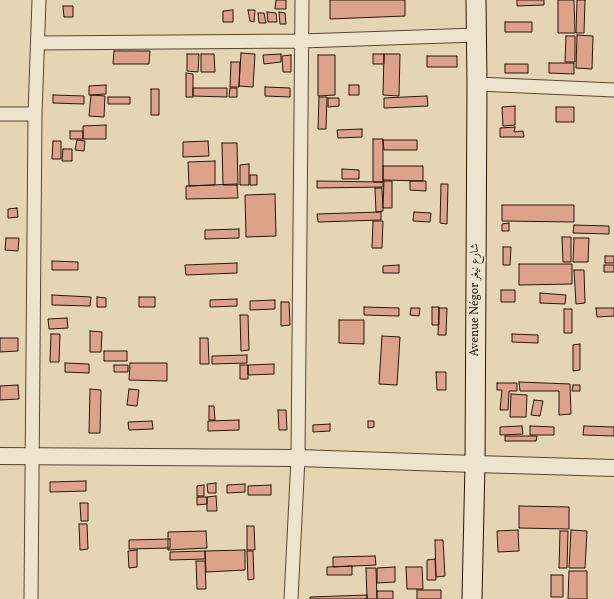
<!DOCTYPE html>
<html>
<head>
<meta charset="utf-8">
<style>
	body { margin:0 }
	canvas { display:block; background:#e5d5b2 }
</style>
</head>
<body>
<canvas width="614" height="599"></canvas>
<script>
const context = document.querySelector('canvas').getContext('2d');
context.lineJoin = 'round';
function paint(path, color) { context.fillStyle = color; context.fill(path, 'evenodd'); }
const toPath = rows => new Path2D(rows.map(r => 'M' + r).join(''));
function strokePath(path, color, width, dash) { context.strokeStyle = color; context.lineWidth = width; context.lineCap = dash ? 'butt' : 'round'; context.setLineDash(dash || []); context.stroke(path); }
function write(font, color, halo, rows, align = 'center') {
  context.font = font + ' Vollkorn,Amiri,serif'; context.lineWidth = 3; context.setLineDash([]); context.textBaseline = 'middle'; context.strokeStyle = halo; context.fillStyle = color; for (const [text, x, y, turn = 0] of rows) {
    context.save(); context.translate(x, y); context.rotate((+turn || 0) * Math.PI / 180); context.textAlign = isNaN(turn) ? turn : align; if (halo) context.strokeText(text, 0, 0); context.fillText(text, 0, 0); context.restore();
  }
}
const building = toPath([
	[276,0,286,0,286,9,275,9,276,0],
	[330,0,405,0,405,16,330,19,330,0],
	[517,0,544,0,544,5,517,6,517,0],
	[558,0,574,0,575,33,558,33,558,0],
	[577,0,585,0,584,33,576,33,577,0],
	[63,6,73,6,73,17,64,17,63,6],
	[233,10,233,22,223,22,223,11,233,10],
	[248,10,255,10,254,22,250,21,248,10],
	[267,12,276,13,277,22,268,22,267,12],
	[279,12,285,13,286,24,280,24,279,12],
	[258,13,264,13,266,23,259,23,258,13],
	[505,22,532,22,532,32,505,32,505,22],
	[577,35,593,36,592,69,576,68,577,35],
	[566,36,575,36,575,62,565,62,566,36],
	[114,51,150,51,149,64,113,64,114,51],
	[241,53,255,54,253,87,239,86,241,53],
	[187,54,199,54,198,72,187,71,187,54],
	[201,54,214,54,215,72,201,72,201,54],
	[281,54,281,62,264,64,263,55,281,54],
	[373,54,384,54,384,64,373,64,373,54],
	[384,54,400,54,399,96,383,95,384,54],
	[291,55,291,72,283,72,282,56,291,55],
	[318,55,335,55,335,95,318,96,318,55],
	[427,56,457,56,457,67,427,67,427,56],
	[231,62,240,62,239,87,230,87,231,62],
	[549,63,574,63,574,74,549,73,549,63],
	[505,64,528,64,528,73,505,73,505,64],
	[186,73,193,74,193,97,186,97,186,73],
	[106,85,106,94,89,95,89,86,106,85],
	[349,85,359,85,359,95,349,95,349,85],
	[265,87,290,88,290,97,265,96,265,87],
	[193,88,227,88,227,97,193,96,193,88],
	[230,88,237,88,237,97,229,97,230,88],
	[151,89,159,89,159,115,151,115,151,89],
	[53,95,84,96,84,104,53,103,53,95],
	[91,95,105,96,104,117,89,116,91,95],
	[427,96,428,106,384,108,384,98,427,96],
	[108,97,130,97,130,104,108,104,108,97],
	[319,97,327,97,326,129,318,129,319,97],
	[328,98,339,98,339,106,328,107,328,98],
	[515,106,515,125,503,126,502,107,515,106],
	[556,107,574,107,574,122,556,122,556,107],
	[106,125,106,139,83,139,83,126,106,125],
	[515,127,514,132,523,131,524,137,500,137,500,128,515,127],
	[362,129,362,137,338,138,337,130,362,129],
	[70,131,83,131,83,139,70,139,70,131],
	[373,139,383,139,383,182,373,182,373,139],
	[77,140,85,141,84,151,75,150,77,140],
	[383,140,417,140,417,150,384,150,383,140],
	[53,141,61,141,61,159,52,159,53,141],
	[208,141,209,156,183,157,183,142,208,141],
	[222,143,237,143,238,185,223,185,222,143],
	[63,149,72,149,72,161,62,161,63,149],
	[215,161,215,185,189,186,188,162,215,161],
	[249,164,249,185,240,185,240,165,249,164],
	[383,166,423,166,423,181,383,180,383,166],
	[342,169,359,170,359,179,342,179,342,169],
	[250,175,257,175,257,185,250,185,250,175],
	[317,181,383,182,383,187,317,188,317,181],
	[384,181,392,181,392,208,383,208,384,181],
	[410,181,426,181,426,191,410,190,410,181],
	[237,184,238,198,186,199,186,186,237,184],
	[441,184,448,184,447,224,440,223,441,184],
	[375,188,382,188,383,211,376,212,375,188],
	[275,194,276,236,246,237,245,195,275,194],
	[502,205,574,205,574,222,502,221,502,205],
	[17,208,18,217,8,218,8,209,17,208],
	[381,212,381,220,318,222,317,214,381,212],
	[414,212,431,213,430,222,413,221,414,212],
	[373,221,383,221,382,248,372,248,373,221],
	[509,223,509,231,502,231,502,224,509,223],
	[574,225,609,226,609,234,573,233,574,225],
	[239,229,239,238,205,239,205,230,239,229],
	[562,237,571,237,571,262,563,262,562,237],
	[6,238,19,238,18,251,5,250,6,238],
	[574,238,589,238,588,262,573,262,574,238],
	[503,247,511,247,510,265,503,265,503,247],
	[605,256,614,256,614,263,605,263,605,256],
	[52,261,78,262,78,270,52,270,52,261],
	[237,263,237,273,186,275,185,265,237,263],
	[519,264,572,264,572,284,519,285,519,264],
	[399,265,399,273,383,273,383,266,399,265],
	[604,265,614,265,614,272,604,272,604,265],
	[574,270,584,270,585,303,576,304,574,270],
	[501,290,515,290,515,302,501,302,501,290],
	[540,293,566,295,565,304,540,303,540,293],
	[52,295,91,297,90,306,52,305,52,295],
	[97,297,106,298,106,307,97,307,97,297],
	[139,297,155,297,155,307,139,307,139,297],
	[237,299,237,306,210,307,210,300,237,299],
	[275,300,275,309,250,310,250,301,275,300],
	[281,302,289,302,290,325,281,326,281,302],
	[364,307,399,308,399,316,364,315,364,307],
	[432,307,439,307,439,325,432,325,432,307],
	[411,308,420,308,419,316,410,315,411,308],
	[439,308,447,308,446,335,438,335,439,308],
	[596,308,614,308,614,316,597,317,596,308],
	[564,309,572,309,572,333,564,333,564,309],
	[240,315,248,315,249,350,241,351,240,315],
	[67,318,68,328,49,329,48,319,67,318],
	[339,320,364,320,364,344,339,343,339,320],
	[90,331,102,332,101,352,90,352,90,331],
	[51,334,60,334,59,362,50,362,51,334],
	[512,334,538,335,538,343,512,342,512,334],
	[382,336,400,337,397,385,379,384,382,336],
	[0,338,18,338,18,351,0,352,0,338],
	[200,338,208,338,209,364,200,364,200,338],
	[580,344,580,370,573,371,573,345,580,344],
	[104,351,127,351,127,361,104,361,104,351],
	[247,355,247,363,212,364,212,356,247,355],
	[65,363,89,364,89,373,65,372,65,363],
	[130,363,167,363,167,381,129,380,130,363],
	[274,364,274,374,248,375,248,365,274,364],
	[114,365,128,365,128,372,114,372,114,365],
	[240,365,248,365,248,379,240,379,240,365],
	[436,372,446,372,446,390,437,390,436,372],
	[519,382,570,384,571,414,559,415,559,391,520,391,519,382],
	[497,383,517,383,517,391,509,391,508,410,500,410,502,390,497,390,497,383],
	[18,385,19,399,0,400,0,386,18,385],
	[573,385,580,385,580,391,572,391,573,385],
	[90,389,101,390,100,433,89,433,90,389],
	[129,389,139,390,137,406,127,405,129,389],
	[511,394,527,395,526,417,510,417,511,394],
	[534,400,543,401,540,416,531,415,534,400],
	[209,406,214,406,215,420,209,420,209,406],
	[278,410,286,410,287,430,279,430,278,410],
	[239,420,239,430,208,431,208,421,239,420],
	[152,421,153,429,129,430,128,422,152,421],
	[368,421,374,421,374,427,368,428,368,421],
	[330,424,330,431,313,432,313,425,330,424],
	[522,426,523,434,500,435,500,427,522,426],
	[530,426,554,427,554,435,530,435,530,426],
	[584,426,614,427,614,436,583,435,584,426],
	[505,436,537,436,536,441,505,441,505,436],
	[86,481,86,491,50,492,50,482,86,481],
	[216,483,216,493,208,493,207,484,216,483],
	[245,484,245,492,227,493,227,485,245,484],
	[204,485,204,496,197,496,197,486,204,485],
	[271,485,271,495,248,495,248,486,271,485],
	[216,496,217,511,207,511,207,497,216,496],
	[197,497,207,497,207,504,197,505,197,497],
	[80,503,88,503,88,521,81,521,80,503],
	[519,506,569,507,569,529,519,528,519,506],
	[79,524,87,524,88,549,80,550,79,524],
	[247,526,254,526,255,550,247,550,247,526],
	[518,530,519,551,498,552,497,531,518,530],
	[571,530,587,531,585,568,569,568,571,530],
	[206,531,207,548,168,550,168,532,206,531],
	[560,531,568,531,567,568,559,568,560,531],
	[170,539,170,548,129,549,129,540,170,539],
	[435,540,443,540,445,576,436,577,435,540],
	[137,550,137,567,129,568,128,551,137,550],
	[245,550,245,570,206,572,205,551,245,550],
	[205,551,205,559,170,560,170,552,205,551],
	[247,551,253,551,254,579,248,580,247,551],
	[375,556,376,565,333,567,333,557,375,556],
	[435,559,436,580,427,580,427,560,435,559],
	[196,561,205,561,206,589,197,589,196,561],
	[352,566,352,575,327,575,327,567,352,566],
	[395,567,395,582,377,583,377,568,395,567],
	[406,567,422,567,423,589,407,589,406,567],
	[366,568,376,568,377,599,367,599,366,568],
	[569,571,587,571,587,599,568,599,569,571],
	[551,575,563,575,563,597,551,597,551,575],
	[417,590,441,590,441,599,417,599,417,590],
	[377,591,393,591,393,599,377,599,377,591],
	[367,595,367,599,310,599,310,597,367,595]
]);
paint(building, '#dca28a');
strokePath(building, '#291709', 1);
const minor = toPath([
	[38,43,302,41,476,35],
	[477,84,614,90],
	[0,114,35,114],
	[31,599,35,114,39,0],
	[291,599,298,458,302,0]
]);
const tertiary = toPath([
	[0,456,298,458,475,464,614,468]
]);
const secondary = toPath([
	[472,599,475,464,477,84,476,0]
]);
strokePath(minor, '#584633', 15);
strokePath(tertiary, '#584633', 18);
strokePath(secondary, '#291709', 21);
strokePath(minor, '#eee4cd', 13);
strokePath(tertiary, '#eee4cd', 16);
strokePath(secondary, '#eee4cd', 19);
write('12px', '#291709', '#eee4cd', [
	["Avenue Négor شارع نيغر",476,300,-90]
]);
</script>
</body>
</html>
